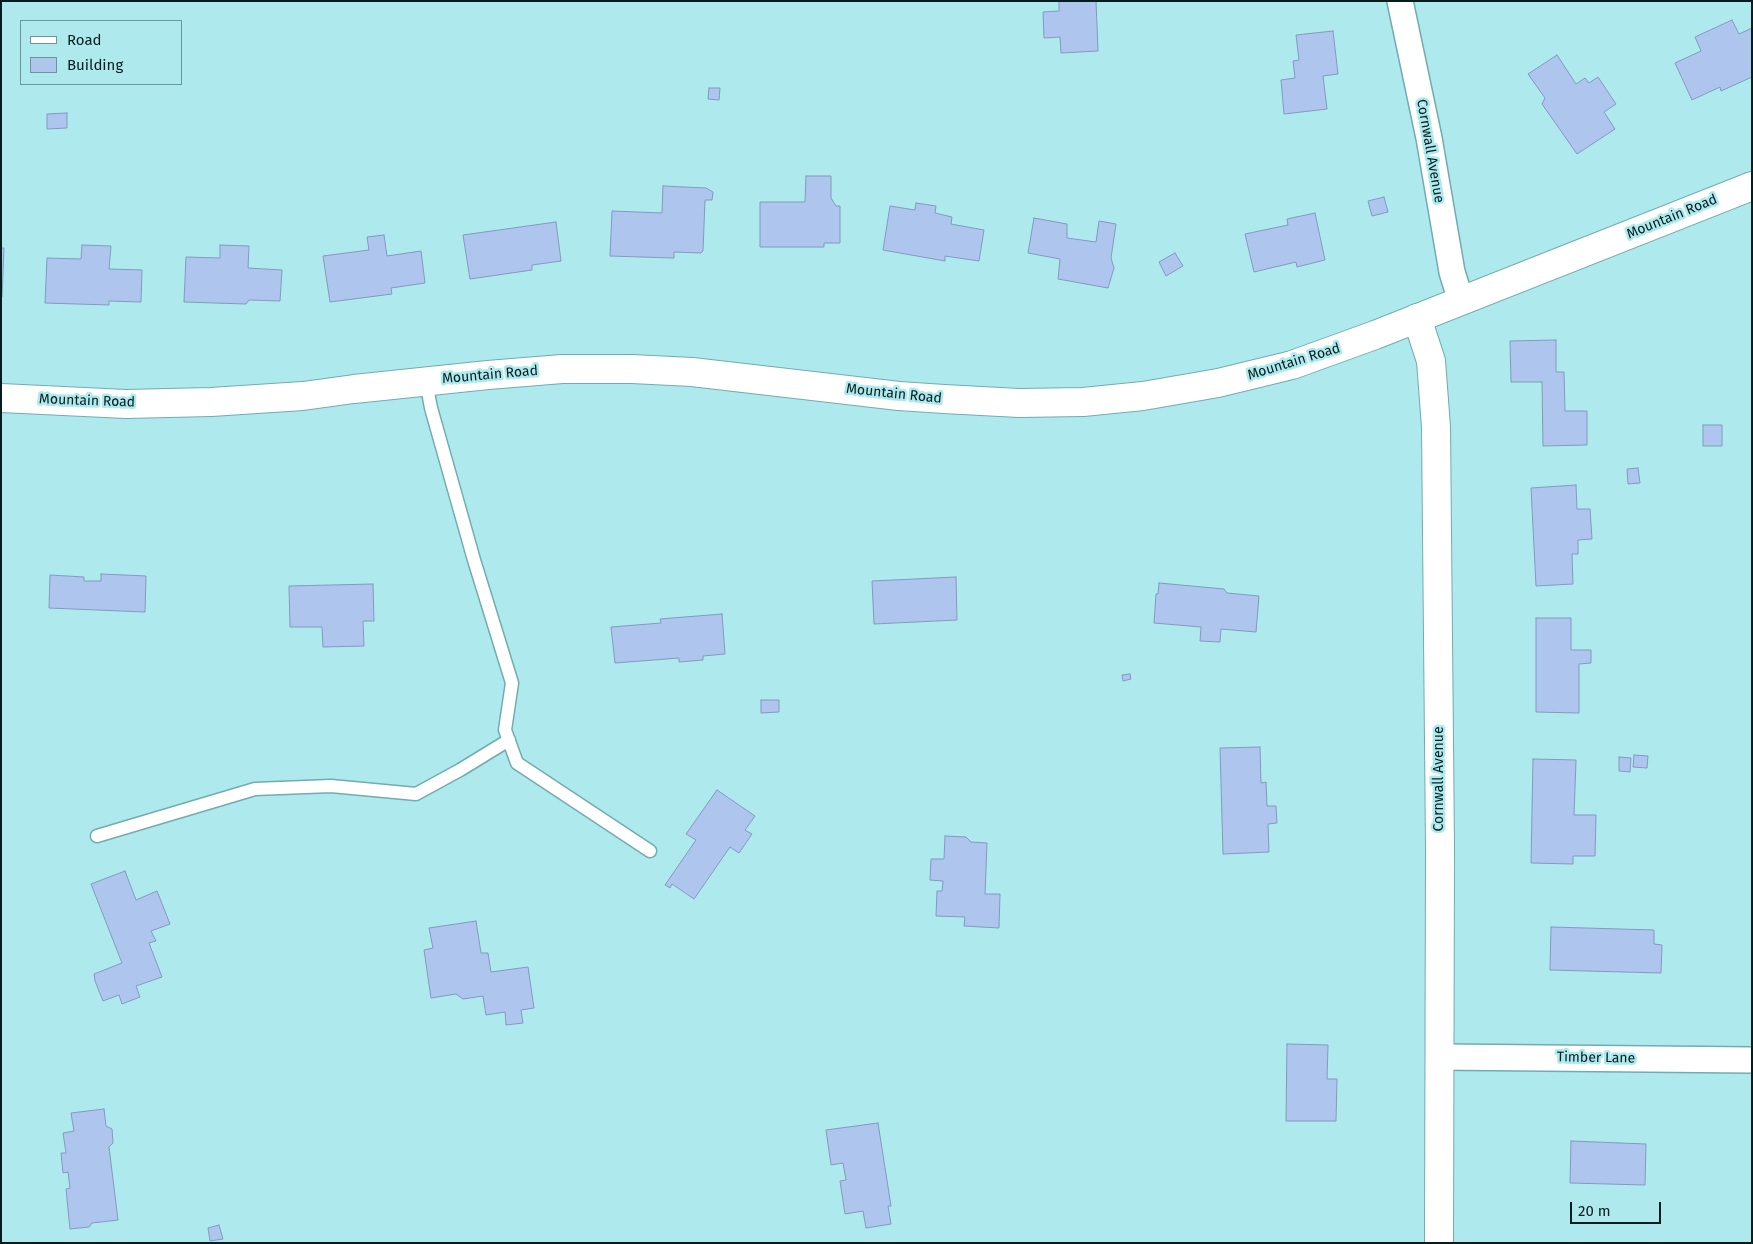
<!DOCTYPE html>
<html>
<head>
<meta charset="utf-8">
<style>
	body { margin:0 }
	#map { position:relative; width:1753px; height:1244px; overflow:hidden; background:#ade9ed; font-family:"Fira Sans",sans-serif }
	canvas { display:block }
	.frame { position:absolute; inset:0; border:2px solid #051d1f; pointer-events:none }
	.legend { position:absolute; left:20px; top:20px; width:162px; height:65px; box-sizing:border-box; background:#ade9ed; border:1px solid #6a979b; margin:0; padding:6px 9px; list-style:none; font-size:15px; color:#051d1f }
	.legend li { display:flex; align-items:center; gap:10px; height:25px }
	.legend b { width:25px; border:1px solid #6a979b }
	.scale { position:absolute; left:1570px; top:1202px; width:91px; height:22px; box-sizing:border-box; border:2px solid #051d1f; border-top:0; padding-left:6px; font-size:15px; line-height:18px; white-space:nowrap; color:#051d1f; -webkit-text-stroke:4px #ade9ed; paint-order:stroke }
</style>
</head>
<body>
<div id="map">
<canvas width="1753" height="1244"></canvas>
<div class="frame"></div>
<ul class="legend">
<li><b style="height:6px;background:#fff"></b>Road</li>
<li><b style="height:14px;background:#aec6ed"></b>Building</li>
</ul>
<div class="scale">20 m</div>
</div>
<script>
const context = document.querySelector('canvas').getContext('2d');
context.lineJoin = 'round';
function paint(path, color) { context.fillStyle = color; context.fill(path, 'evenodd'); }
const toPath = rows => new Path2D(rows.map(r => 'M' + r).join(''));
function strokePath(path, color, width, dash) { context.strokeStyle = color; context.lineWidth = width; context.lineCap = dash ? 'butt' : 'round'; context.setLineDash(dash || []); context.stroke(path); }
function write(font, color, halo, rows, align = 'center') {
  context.font = font + ' "Fira Sans",sans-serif'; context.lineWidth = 5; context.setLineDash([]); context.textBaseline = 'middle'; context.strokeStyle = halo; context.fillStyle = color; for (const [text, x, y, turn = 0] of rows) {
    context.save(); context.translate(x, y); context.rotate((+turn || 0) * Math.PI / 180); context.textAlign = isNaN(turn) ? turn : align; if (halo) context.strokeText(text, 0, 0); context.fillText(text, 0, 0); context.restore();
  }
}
const building = toPath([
	[1059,1,1096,1,1098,51,1061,53,1060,37,1044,38,1043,12,1059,11,1059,1],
	[1732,20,1739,34,1752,28,1752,77,1721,91,1720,87,1692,100,1675,63,1701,51,1695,37,1732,20],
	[1333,31,1338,74,1323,76,1327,109,1284,114,1281,80,1295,78,1293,61,1299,60,1296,35,1333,31],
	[1557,55,1576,84,1585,78,1589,83,1598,77,1616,104,1604,112,1615,129,1577,154,1542,104,1545,98,1528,74,1557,55],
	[709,88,720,88,719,100,708,99,709,88],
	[67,113,67,128,47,129,47,114,67,113],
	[806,176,831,176,831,198,836,206,840,206,840,243,824,243,824,247,760,247,760,202,805,202,806,176],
	[663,186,706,188,713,192,712,200,705,200,703,251,701,253,674,252,674,258,610,256,612,211,662,213,663,186],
	[1384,197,1388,212,1372,216,1368,201,1384,197],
	[916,203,936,206,935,213,952,217,951,224,984,230,979,261,945,256,945,261,883,250,890,206,915,210,916,203],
	[1315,213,1325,260,1297,267,1296,262,1254,272,1245,234,1288,225,1287,219,1315,213],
	[1034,218,1067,224,1067,238,1096,242,1099,221,1116,224,1111,258,1114,268,1108,288,1058,279,1060,259,1028,253,1034,218],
	[556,222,561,261,532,265,532,270,470,279,463,235,556,222],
	[384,235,387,256,421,251,425,283,391,288,392,294,330,302,323,256,369,250,367,237,384,235],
	[82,245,111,246,109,269,142,270,141,302,109,301,109,305,45,303,47,258,81,259,82,245],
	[220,245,249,246,248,268,282,270,280,301,249,300,246,304,184,302,186,257,220,258,220,245],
	[1,248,4,248,2,297,1,297,1,248],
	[1175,253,1183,266,1166,276,1159,262,1175,253],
	[1556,340,1556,372,1564,372,1565,411,1587,411,1587,445,1543,446,1542,382,1511,382,1510,341,1556,340],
	[1703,425,1722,425,1722,446,1703,446,1703,425],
	[1638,468,1640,483,1628,484,1627,469,1638,468],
	[1576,485,1577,509,1590,509,1592,539,1578,540,1578,554,1572,554,1573,584,1536,586,1531,488,1576,485],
	[101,574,146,576,145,612,49,608,50,575,84,577,84,581,101,581,101,574],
	[956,577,957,620,874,624,872,581,956,577],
	[1159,583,1224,589,1227,593,1259,596,1256,632,1221,629,1220,642,1200,641,1201,627,1154,623,1156,594,1158,594,1159,583],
	[373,584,374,621,363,621,364,646,323,647,322,627,290,627,289,586,373,584],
	[722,614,725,654,703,656,703,660,679,662,679,658,615,663,611,627,661,623,660,619,722,614],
	[1536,618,1571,618,1571,650,1591,650,1591,663,1579,664,1579,713,1536,712,1536,618],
	[1130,674,1131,679,1123,681,1122,675,1130,674],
	[761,700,779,700,779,712,761,713,761,700],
	[1260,747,1261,783,1266,782,1267,806,1276,806,1277,823,1268,824,1269,852,1223,854,1220,748,1260,747],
	[1634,755,1648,756,1647,768,1633,767,1634,755],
	[1619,757,1631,758,1630,772,1619,771,1619,757],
	[1533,759,1576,760,1574,815,1596,815,1595,856,1573,856,1573,864,1531,863,1533,759],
	[717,790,755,816,745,830,752,834,739,853,730,847,694,899,672,884,670,888,665,885,696,840,686,834,717,790],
	[945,836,966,837,971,842,987,843,985,894,1000,894,999,928,964,926,965,917,936,916,937,891,942,891,943,881,930,880,931,859,944,859,945,836],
	[125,871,136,900,157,891,170,924,151,931,156,941,149,943,162,977,136,986,140,997,122,1004,119,995,103,1001,95,981,94,974,122,963,91,884,125,871],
	[476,921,481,953,488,953,491,972,528,967,534,1008,521,1010,523,1023,506,1025,505,1012,486,1015,483,996,463,999,456,994,431,998,424,950,433,948,429,928,476,921],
	[1551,927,1654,930,1654,944,1662,945,1661,973,1550,970,1551,927],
	[1287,1044,1328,1045,1327,1079,1337,1079,1336,1121,1286,1121,1287,1044],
	[104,1109,106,1126,112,1129,113,1143,109,1147,118,1220,92,1223,89,1227,70,1229,66,1189,70,1188,68,1172,63,1173,61,1153,66,1153,63,1133,74,1131,71,1113,104,1109],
	[878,1123,891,1206,888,1206,891,1224,866,1228,863,1211,845,1214,840,1181,846,1180,843,1163,831,1165,826,1130,878,1123],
	[1571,1141,1646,1144,1645,1185,1570,1183,1571,1141],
	[219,1225,223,1239,210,1241,208,1228,219,1225]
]);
paint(building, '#aec6ed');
strokePath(building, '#8399bf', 1);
const service = toPath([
	[426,381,431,408,474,560,512,683,505,730,517,763,650,851],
	[97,836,255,789,331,786,416,794,460,770,509,740]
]);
const minor = toPath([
	[1400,1,1429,138,1452,272,1461,301],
	[1440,1057,1752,1060]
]);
const tertiary = toPath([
	[1417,318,1431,361,1436,427,1440,847,1439,1243]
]);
const secondary = toPath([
	[1,398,126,404,211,402,303,396,354,389,488,375,562,369,632,369,692,372,899,396,944,399,1019,403,1083,402,1143,396,1218,383,1292,365,1375,335,1752,186]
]);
strokePath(service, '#71acb0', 15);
strokePath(minor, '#71acb0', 28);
strokePath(tertiary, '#71acb0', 30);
strokePath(secondary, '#71acb0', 30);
strokePath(service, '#fff', 12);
strokePath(minor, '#fff', 25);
strokePath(tertiary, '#fff', 28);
strokePath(secondary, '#fff', 28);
write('14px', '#051d1f', '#ade9ed', [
	["Cornwall Avenue",1430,151,80],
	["Mountain Road",1672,217,-22],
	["Mountain Road",1294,362,-17],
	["Mountain Road",490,375,-5],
	["Mountain Road",894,394,6],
	["Mountain Road",87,401,2],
	["Cornwall Avenue",1439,779,-90],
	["Timber Lane",1596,1058,1]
]);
</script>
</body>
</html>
